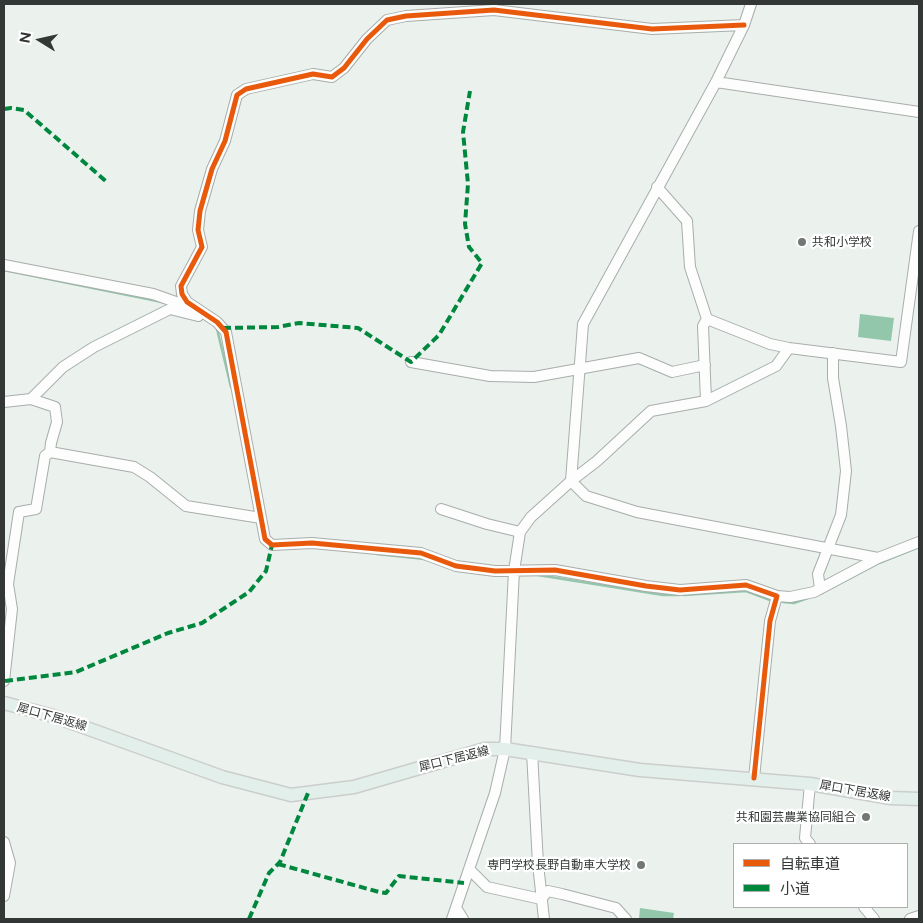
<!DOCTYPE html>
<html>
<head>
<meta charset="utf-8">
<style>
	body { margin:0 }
	#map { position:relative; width:923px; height:923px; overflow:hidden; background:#ebf2ee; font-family:"Public Sans","Noto Sans JP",sans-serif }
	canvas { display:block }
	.frame { position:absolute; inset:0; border:5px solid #333735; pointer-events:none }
	.legend { position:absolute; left:733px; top:843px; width:175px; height:65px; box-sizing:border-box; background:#fff; border:1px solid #adafae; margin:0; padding:6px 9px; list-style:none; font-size:15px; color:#333735 }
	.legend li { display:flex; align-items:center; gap:10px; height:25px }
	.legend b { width:25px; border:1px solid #adafae }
	.north { position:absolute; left:15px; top:15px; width:50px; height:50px; -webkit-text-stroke:4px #fff; paint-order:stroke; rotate:280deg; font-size:14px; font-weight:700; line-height:20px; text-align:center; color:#333735 }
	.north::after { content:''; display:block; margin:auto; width:18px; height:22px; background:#333735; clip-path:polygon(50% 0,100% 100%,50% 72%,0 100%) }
</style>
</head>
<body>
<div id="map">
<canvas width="923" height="923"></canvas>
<div class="frame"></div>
<ul class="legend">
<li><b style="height:6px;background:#e8590c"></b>自転車道</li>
<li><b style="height:6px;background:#00873e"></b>小道</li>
</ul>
<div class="north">N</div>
</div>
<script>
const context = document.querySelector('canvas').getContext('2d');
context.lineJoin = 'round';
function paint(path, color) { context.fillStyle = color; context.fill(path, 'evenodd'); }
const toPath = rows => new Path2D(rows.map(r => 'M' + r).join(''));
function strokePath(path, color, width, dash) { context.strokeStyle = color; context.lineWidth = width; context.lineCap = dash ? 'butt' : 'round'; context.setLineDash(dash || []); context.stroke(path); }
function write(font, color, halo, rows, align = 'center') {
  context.font = font + ' "Public Sans","Noto Sans JP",sans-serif'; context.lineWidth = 4.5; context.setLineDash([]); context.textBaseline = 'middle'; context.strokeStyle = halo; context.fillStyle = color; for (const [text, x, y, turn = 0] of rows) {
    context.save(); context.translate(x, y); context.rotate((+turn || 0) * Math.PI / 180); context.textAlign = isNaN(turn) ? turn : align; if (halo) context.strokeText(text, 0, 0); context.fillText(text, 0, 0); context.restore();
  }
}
paint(toPath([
	[860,314,894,318,891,341,858,337],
	[640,908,674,913,673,919,639,919]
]), '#92c7ac');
strokePath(toPath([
	[4,270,162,302],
	[217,329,231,387],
	[377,554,424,559],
	[538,575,663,595,679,595],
	[820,594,879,563,919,547],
	[684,595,746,591,770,600],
	[783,602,794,603,808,598]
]), '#92c7ac', 2.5);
const minor = toPath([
	[744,25,652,29,494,10,406,16,387,20,367,39,344,68,332,77,313,74,246,89,237,95,225,141,212,169,200,211,198,230,202,247,181,286,182,294,187,302,217,322,226,332,265,539,272,545,312,543,421,553,456,566,495,571,555,570,646,586,680,590,746,585,777,596,770,621,754,778],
	[716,82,919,112],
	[657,187,687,221,690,267,707,319,770,344,789,348,901,362,919,231],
	[4,265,153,294,190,307],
	[789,348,776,366,706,401,651,411,597,461,571,481,586,496,637,512,878,558,919,542],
	[411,362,490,376,534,377,639,358,672,372,705,365],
	[31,399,63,367,94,347,170,309,198,316,200,311],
	[706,401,703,326,707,319],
	[4,402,31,399,55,407,57,422,51,443,50,452,45,456,36,509,19,512,8,584,12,609,4,681],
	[50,452,134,467,150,477,186,506,261,518],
	[441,509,487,524,520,532],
	[820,589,818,574,841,515,846,471,841,426,833,378,833,353],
	[777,596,790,597,814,592,878,558],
	[532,752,538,864,544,919],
	[4,842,10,863,4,896],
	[810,844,805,838,810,784],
	[469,869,487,887,541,899,548,891,562,894,616,908,626,919],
	[864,907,874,919],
	[456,908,463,919],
	[452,919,495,793,505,749,514,571,520,532,531,517,571,481,583,324,716,82,744,25,751,4],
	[910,919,919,916]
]);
const major = toPath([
	[4,703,53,716,222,777,291,795,354,787,485,749,505,749,640,770,810,784,891,798,919,799]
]);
strokePath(minor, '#a8adaa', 12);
strokePath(major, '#cbcecc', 15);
strokePath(minor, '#fcfdfc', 10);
strokePath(major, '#e3efea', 12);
strokePath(toPath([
	[4,109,11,108,24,110,108,183],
	[223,328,278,327,299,323,358,328,411,362,439,335,482,263,469,247,465,224,468,184,463,132,470,91],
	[5,681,76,672,168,633,202,623,249,592,266,571,272,545],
	[278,864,379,892,386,893,399,876,464,883],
	[249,919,269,873,280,862,308,793]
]), '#00873e', 4, [8, 4]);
strokePath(toPath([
	[744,25,652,29,494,10,406,16,387,20,367,39,344,68,332,77,313,74,246,89,237,95,225,141,212,169,200,211,198,230,202,247,181,286,182,294,187,302,217,322,226,332,265,539,272,545,312,543,421,553,456,566,495,571,555,570,646,586,680,590,746,585,777,596,770,621,754,778]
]), '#e8590c', 5);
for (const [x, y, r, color] of [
	[802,242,5,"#737876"],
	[866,817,5,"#737876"],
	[641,865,5,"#737876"]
]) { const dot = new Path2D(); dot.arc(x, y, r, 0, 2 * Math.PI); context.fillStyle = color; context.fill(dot); strokePath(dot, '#fff', 2); }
write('12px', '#333735', '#fff', [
	["共和小学校",812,242,"left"],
	["共和園芸農業協同組合",856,817],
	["専門学校長野自動車大学校",631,865]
], 'right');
write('12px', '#333735', '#fff', [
	["犀口下居返線",52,717,16],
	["犀口下居返線",454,759,-14],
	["犀口下居返線",855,791,10]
]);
</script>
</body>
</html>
